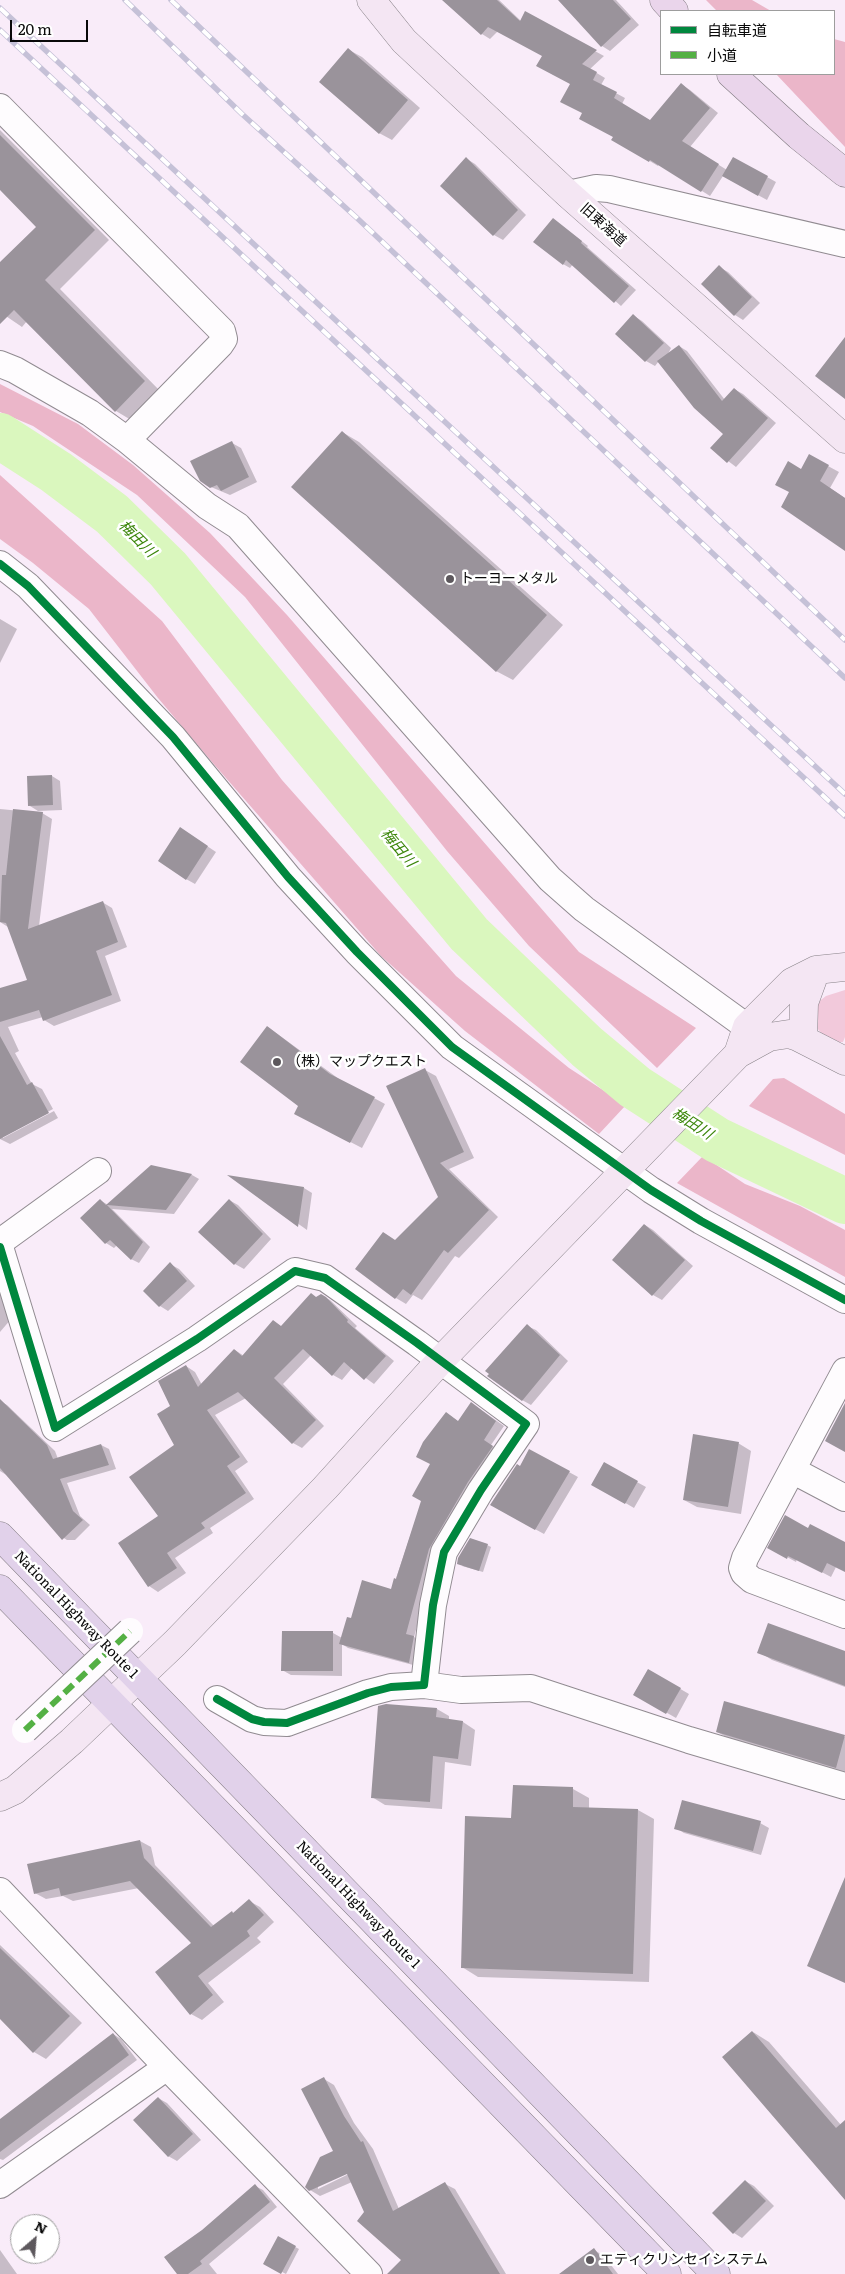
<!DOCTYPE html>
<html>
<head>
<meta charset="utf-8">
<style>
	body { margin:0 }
	#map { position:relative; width:845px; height:2274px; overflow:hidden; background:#f9ecf9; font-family:Literata,"Noto Sans JP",serif }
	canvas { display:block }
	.legend { position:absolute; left:660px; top:10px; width:175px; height:65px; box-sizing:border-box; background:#fff; border:1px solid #9d9d9d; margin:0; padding:6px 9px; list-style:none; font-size:15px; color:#090909 }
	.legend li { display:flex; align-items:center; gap:10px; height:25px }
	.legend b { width:25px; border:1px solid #9d9d9d }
	.north { position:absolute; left:10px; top:2214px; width:50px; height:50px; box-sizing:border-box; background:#fff; border:1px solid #9d9d9d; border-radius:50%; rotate:27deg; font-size:14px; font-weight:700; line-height:20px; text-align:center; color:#090909 }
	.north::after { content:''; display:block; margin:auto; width:18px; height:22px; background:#5d585d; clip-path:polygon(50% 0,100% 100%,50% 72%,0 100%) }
	.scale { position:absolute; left:10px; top:20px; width:78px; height:22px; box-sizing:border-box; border:2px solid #090909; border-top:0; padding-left:6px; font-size:15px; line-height:18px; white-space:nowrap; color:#090909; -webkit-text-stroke:4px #fff; paint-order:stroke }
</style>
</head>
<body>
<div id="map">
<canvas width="845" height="2274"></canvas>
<ul class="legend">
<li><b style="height:6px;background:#00873e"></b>自転車道</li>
<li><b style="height:6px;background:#54b044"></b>小道</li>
</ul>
<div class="north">N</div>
<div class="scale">20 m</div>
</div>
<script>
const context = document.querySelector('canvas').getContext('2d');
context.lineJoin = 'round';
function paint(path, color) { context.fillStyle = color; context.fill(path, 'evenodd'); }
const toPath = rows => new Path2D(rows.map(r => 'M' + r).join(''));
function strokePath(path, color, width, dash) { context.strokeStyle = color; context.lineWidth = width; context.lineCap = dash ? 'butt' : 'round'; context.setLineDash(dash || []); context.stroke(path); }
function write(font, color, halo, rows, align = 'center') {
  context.font = font + ' Literata,"Noto Sans JP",serif'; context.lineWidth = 5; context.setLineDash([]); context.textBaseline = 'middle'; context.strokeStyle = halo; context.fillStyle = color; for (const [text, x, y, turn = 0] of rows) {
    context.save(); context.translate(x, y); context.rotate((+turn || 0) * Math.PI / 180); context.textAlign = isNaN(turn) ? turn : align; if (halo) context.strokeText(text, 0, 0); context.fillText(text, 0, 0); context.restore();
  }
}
paint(toPath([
	[845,990,845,1037,843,1042,839,1042,831,1040,823,1035,816,1027,817,1003,826,996]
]), '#f2c9db');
paint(toPath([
	[706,0,752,0,771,11,717,11],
	[834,39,845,42,845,147,776,74,834,74],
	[0,384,78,424,133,465,210,533,287,615,579,952,696,1028,657,1068,529,946,447,851,245,597,137,495,33,426,0,412],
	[0,475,162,621,282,780,456,976,569,1068,626,1105,599,1134,465,1031,381,956,212,762,158,698,89,609,33,563,0,539],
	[784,1078,845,1114,845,1155,749,1106,773,1079],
	[703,1156,745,1184,800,1206,845,1230,845,1277,677,1183]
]), '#ebb6c9');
paint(toPath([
	[462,0,499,0,521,21,525,13,604,56,590,69,605,78,601,85,625,98,622,104,651,121,682,85,690,90,718,113,690,147,727,170,733,158,776,182,767,200,723,176,710,196,659,164,658,166,613,139,614,137,583,113,571,84,544,56,498,31,490,39,482,34,454,9],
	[560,0,616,0,639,25,610,51,602,46],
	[349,50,362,57,420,108,392,140,379,133],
	[0,130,109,240,60,289,160,391,131,420,116,411,27,321,22,327,0,312,0,264,38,227,0,189],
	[467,159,475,164,526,215,503,240,494,235,442,186],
	[553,219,588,246,587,247,636,290,621,306,573,264,570,268,563,264],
	[719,267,728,272,760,303,743,320,735,315],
	[634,316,642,321,671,348,668,354,679,346,687,351,725,400,734,389,743,394,776,423,736,467,711,448,724,434,659,361,655,366,646,361,616,334],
	[342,432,359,442,563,625,513,680,496,671],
	[232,443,241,448,257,482,230,495,211,487],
	[828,466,839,472,830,488,845,498,845,550,802,470],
	[0,619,17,629,0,663],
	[52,776,60,781,62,810,38,811,30,806],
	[0,809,42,813,52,819,39,926,102,902,112,908,127,947,105,956,121,1001,54,1026,44,1020,43,1017,8,1027,19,1051,15,1053,32,1084,42,1089,53,1109,3,1136,3,1138,54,1111,58,1118,10,1144,0,1139,0,989,29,981,8,927,0,922],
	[189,834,216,852,195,884,186,879],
	[268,1027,339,1079,385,1104,362,1148,306,1119],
	[425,1070,436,1076,474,1158,449,1169,498,1217,459,1258,455,1256,422,1300,413,1295,406,1304,396,1298,384,1233,396,1241,439,1197],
	[151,1166,192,1175,199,1179,174,1214,112,1209,150,1247,139,1263,131,1259,117,1245,114,1248,106,1243,82,1218,100,1200,108,1205],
	[232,1177,304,1188,312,1193,307,1230],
	[229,1200,238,1205,271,1239,244,1269,235,1264],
	[645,1225,653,1230,693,1266,662,1300,653,1295,614,1260],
	[0,1232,17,1312,0,1332],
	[170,1264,179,1269,195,1286,168,1311,160,1306,145,1291],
	[321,1295,330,1300,357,1326,355,1328,394,1361,374,1384,352,1368,342,1380,333,1375,311,1355,283,1384,324,1426,302,1448,293,1443,246,1398,215,1415,248,1462,235,1471,254,1499,210,1528,213,1533,175,1558,186,1573,158,1592,149,1586,160,1516,176,1446,171,1407,186,1366,195,1372,202,1385,235,1350,244,1356,274,1322,282,1327],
	[527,1326,536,1330,568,1361,531,1405,522,1400],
	[0,1401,7,1405,55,1451,58,1459,101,1445,109,1449,116,1469,67,1483,80,1516,90,1525,75,1540,67,1540,59,1535,8,1476,0,1471],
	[471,1403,504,1426,491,1445,500,1451,437,1553,414,1637,422,1642,417,1666,348,1648,342,1644,342,1676,291,1675,282,1670,333,1633,342,1638,352,1620,392,1590,422,1501,446,1413,459,1422],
	[738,1443,751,1451,741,1514,697,1507,684,1500],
	[529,1450,578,1477,544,1534,491,1505,520,1467],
	[604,1464,646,1487,634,1508,593,1484],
	[809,1529,845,1543,845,1571,836,1567,831,1577,797,1559,796,1562,769,1547],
	[487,1545,491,1547,483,1572,462,1566],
	[759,1652,845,1652,845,1687,772,1660],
	[648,1670,689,1694,676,1718,634,1694],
	[725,1702,845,1737,845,1773,730,1739,717,1732],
	[437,1709,449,1716,449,1720,463,1722,475,1730,471,1766,445,1762,442,1809,385,1805,372,1797],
	[573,1789,589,1798,589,1808,638,1810,654,1819,649,1982,478,1977,462,1967,513,1819],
	[760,1823,769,1828,761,1855,684,1833,676,1828],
	[140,1841,151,1847,155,1865,214,1926,234,1914,249,1901,260,1907,274,1922,257,1938,261,1942,208,1983,224,2002,202,2020,191,2014,192,1943,139,1888,73,1901,63,1896,46,1899,35,1893],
	[0,1945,82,2023,46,2059,34,2052,0,2018],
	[753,2032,769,2042,841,2125,845,2122,845,2199],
	[113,2034,121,2039,137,2060,3,2160,0,2159,0,2121],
	[324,2079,334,2085,354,2123,373,2149,399,2209,445,2184,455,2189,506,2274,394,2274,402,2260,366,2213,352,2182,320,2196,310,2190,335,2152],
	[352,2170,353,2172,318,2189,318,2186],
	[158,2098,167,2103,201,2140,177,2161,168,2156],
	[745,2181,754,2186,774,2206,742,2238,734,2233],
	[255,2186,263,2190,277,2207,209,2264,217,2274,179,2274],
	[278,2238,299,2249,286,2274,265,2263],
	[0,2250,17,2274,0,2274],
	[594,2250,604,2256,618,2274,561,2274]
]), '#0003');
strokePath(toPath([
	[0,436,56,472,112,514,168,569,469,934,587,1047,635,1087,717,1140,845,1201]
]), '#daf7be', 46);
paint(toPath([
	[442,0,497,0,520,21,525,11,597,50,582,64,597,72,593,80,617,92,614,98,650,120,681,83,710,108,682,141,719,164,701,192,650,160,649,162,611,140,613,137,579,119,582,113,560,102,570,84,536,66,542,56,488,27,481,35],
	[558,0,613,0,631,19,601,47],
	[348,48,408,100,379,134,319,82],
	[0,135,95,230,45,280,145,381,115,412,14,310,0,324,0,262,36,227,0,190],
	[466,157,518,210,493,236,440,186],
	[733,157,768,176,758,196,722,176],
	[553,218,582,241,581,243,629,286,614,303,566,260,563,265,533,242],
	[719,265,752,297,734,316,701,284],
	[633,314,664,343,645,362,615,334],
	[845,337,845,399,815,376],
	[679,345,722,401,734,388,768,418,727,463,710,448,723,434,694,408,657,361],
	[342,431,547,615,496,672,291,487],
	[232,441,249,477,221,491,217,485,210,488,200,481,190,461],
	[809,454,829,465,820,481,845,498,845,551,781,507,789,492,775,485,788,461,801,469],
	[52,775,53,805,28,806,27,776],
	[13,809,43,812,28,929,103,901,118,942,96,951,112,995,43,1021,39,1010,0,1022,0,988,27,980,6,923,0,922,2,875,6,875],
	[180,827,208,846,186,880,158,861],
	[267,1026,330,1074,375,1097,350,1143,294,1114,298,1106,240,1062],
	[0,1036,27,1085,32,1082,49,1113,0,1139],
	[425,1068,464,1152,440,1163,489,1210,448,1253,444,1250,411,1295,403,1289,395,1299,355,1269,383,1232,395,1240,438,1197,386,1086],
	[151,1165,192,1174,166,1210,107,1205,143,1242,131,1260,110,1240,105,1244,80,1218,100,1199,106,1205],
	[227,1175,304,1187,298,1227],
	[229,1199,263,1234,234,1265,198,1232],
	[644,1224,685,1260,652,1296,612,1260],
	[170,1262,187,1281,159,1307,143,1291],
	[311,1293,316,1297,321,1294,326,1297,348,1320,347,1322,386,1356,364,1380,344,1362,332,1376,303,1349,274,1378,316,1420,292,1444,238,1392,207,1410,240,1457,227,1466,246,1493,201,1523,205,1528,167,1553,177,1568,148,1587,118,1543,158,1516,129,1477,174,1445,157,1414,170,1406,158,1381,186,1365,198,1387,234,1349,242,1356,273,1320,281,1326],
	[527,1324,560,1355,522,1401,487,1376,489,1374,485,1371],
	[0,1399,47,1445,53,1459,101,1444,109,1465,60,1479,73,1511,83,1520,62,1540,0,1468],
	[471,1402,496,1421,484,1440,493,1446,468,1482,429,1549,406,1634,414,1636,409,1663,339,1644,347,1617,351,1618,362,1580,391,1589,394,1578,396,1579,421,1501,412,1496,430,1464,416,1457,423,1442,446,1412,458,1421],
	[845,1403,845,1452,825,1441],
	[693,1434,739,1442,728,1507,683,1500],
	[529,1449,570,1471,535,1530,490,1505,517,1464,520,1466],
	[604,1462,638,1481,625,1504,591,1485],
	[785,1515,808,1528,810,1524,845,1542,845,1572,827,1563,822,1573,788,1556,787,1559,767,1548],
	[470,1538,488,1544,479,1571,457,1564,458,1558],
	[768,1623,845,1651,845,1686,757,1653],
	[282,1631,333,1631,333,1671,281,1671],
	[648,1669,681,1688,666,1714,633,1695],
	[724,1701,845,1735,836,1768,716,1732],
	[386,1704,437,1708,436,1717,463,1721,458,1759,433,1756,430,1802,371,1798,378,1706],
	[513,1785,573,1787,573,1807,638,1809,633,1974,461,1968,465,1816,511,1818],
	[682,1800,761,1821,753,1851,674,1829],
	[140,1840,144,1858,211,1927,232,1911,233,1913,249,1899,264,1915,247,1931,250,1936,198,1976,213,1995,190,2015,155,1972,191,1943,130,1881,61,1896,59,1888,34,1894,27,1864],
	[845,1877,845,1983,807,1966],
	[0,1948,70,2016,33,2053,0,2019],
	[752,2031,836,2128,845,2120,845,2200,722,2057],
	[113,2033,129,2055,0,2152,0,2119],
	[324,2077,344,2116,361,2142,363,2141,393,2211,445,2182,500,2274,387,2274,401,2260,357,2221,364,2212,347,2174,309,2191,305,2187,320,2157,333,2151,301,2089],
	[158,2097,193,2134,168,2157,133,2120],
	[745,2180,766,2201,733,2234,712,2213],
	[255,2184,270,2202,200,2261,202,2264,188,2274,177,2274,164,2257,202,2230],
	[278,2236,296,2246,281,2274,263,2264],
	[594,2248,613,2274,559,2274]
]), '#9a939b');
const street = toPath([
	[0,107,222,331,224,339,220,345,127,440],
	[568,194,596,188,609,189,845,244],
	[0,364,15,370,90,413,127,440,207,506,238,526,550,879,584,909,747,1027],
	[0,564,28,586,173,737,288,877,357,952,452,1047,651,1190,701,1221,845,1300],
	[0,1242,98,1171],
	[0,1247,55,1428,197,1339,295,1271,325,1278,417,1343,526,1424,481,1490,444,1552,433,1605,424,1685,391,1687,368,1693,287,1723,264,1722,252,1719,217,1699],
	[845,1371,745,1558,742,1568,744,1573,752,1580,845,1615],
	[792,1470,845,1498],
	[424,1685,461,1690,531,1688,689,1740,845,1786],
	[0,1891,167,2067,369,2274],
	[0,2185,167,2067]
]);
const secondary = toPath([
	[371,0,404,41,568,194,845,439],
	[803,1039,804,1003,816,970],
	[738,1054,747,1027,792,982,816,970,845,967],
	[0,1797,15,1790,72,1741,175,1643,325,1488,440,1361,738,1054,769,1037,789,1034,798,1037,845,1061]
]);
const primary = toPath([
	[664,0,674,11],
	[731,74,799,136,845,173]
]);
const highway = toPath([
	[0,1536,716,2274],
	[0,1589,667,2274]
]);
strokePath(street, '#918b91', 28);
strokePath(secondary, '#888288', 29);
strokePath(primary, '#7e787e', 29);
strokePath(highway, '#7e787e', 29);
strokePath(street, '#fefcfe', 26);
strokePath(secondary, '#f4e6f3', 28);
strokePath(primary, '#ead5eb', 28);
strokePath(highway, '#e1d1ea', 28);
const rail = toPath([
	[125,0,242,114,357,218,845,678],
	[171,0,845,640],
	[0,8,845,794],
	[0,30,845,816]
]);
strokePath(rail, '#c5c1d7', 5.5);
strokePath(rail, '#fff', 4, [11]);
const streetBridge = toPath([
	[25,1730,130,1631]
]);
strokePath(streetBridge, '#918b91', 28, []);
strokePath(streetBridge, '#fefcfe', 26);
strokePath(toPath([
	[25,1730,130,1631]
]), '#54b044', 6, [12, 6]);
strokePath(toPath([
	[0,564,28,586,173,737,288,877,357,952,452,1047,651,1190,701,1221,845,1300],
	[0,1247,55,1428,197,1339,295,1271,325,1278,417,1343,526,1424,481,1490,444,1552,433,1605,424,1685,391,1687,368,1693,287,1723,264,1722,252,1719,217,1699]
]), '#00873e', 8);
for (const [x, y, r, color] of [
	[450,579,5,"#5d585d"],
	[277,1062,5,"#5d585d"],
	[590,2260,5,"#5d585d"]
]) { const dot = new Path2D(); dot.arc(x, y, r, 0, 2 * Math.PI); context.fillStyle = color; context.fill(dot); strokePath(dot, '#fff', 2); }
write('14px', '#090909', '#fff', [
	["旧東海道",603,225,42],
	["National Highway Route 1",76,1615,46],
	["National Highway Route 1",358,1905,46]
]);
write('14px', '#090909', '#fff', [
	["トーヨーメタル",460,579],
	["（株）マップクエスト",287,1062],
	["エティクリンセイシステム",600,2260]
], 'left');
write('italic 15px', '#3c870b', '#fff', [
	["梅田川",137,539,45],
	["梅田川",398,848,50],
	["梅田川",692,1124,33]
]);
</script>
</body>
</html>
